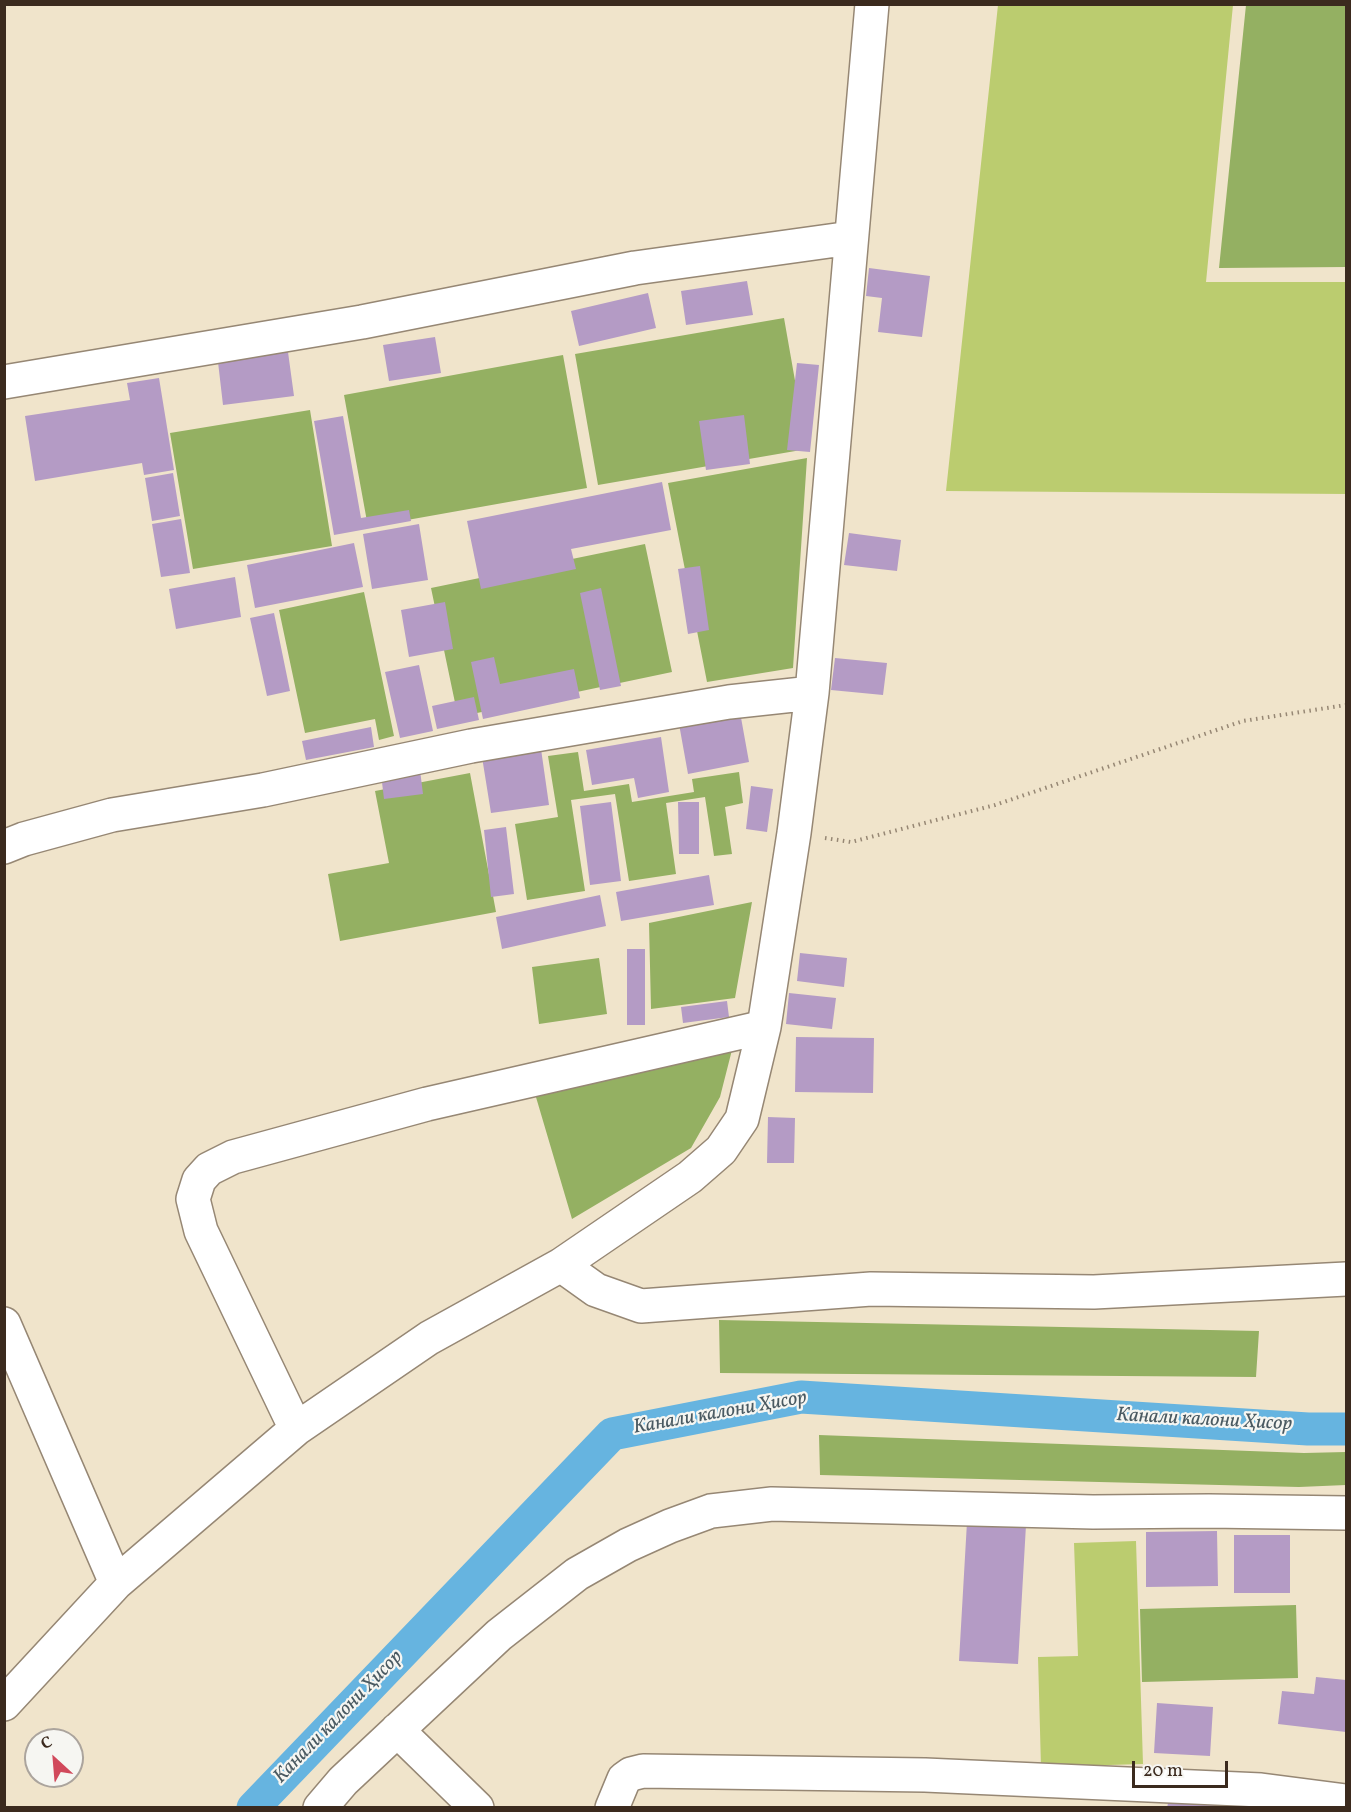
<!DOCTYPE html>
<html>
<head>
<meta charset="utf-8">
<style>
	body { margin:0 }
	#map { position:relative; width:1351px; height:1812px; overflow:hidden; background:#f0e4cb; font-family:Vollkorn,serif }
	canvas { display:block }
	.frame { position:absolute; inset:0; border:6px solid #3b2a1e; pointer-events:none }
	.north { position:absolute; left:24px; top:1728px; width:60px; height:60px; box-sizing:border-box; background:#f6f6f2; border:2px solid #aba49d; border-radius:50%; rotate:334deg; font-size:16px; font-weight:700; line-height:24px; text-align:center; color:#3b2a1e }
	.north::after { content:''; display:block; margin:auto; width:21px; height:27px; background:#d1495b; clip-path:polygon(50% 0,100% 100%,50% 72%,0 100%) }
	.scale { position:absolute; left:1132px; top:1761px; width:96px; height:27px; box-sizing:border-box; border:3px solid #3b2a1e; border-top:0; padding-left:8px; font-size:18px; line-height:21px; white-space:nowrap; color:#3b2a1e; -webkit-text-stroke:4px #f6f6f2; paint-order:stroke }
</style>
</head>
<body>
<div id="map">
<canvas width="1351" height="1812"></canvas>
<div class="frame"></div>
<div class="north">С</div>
<div class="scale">20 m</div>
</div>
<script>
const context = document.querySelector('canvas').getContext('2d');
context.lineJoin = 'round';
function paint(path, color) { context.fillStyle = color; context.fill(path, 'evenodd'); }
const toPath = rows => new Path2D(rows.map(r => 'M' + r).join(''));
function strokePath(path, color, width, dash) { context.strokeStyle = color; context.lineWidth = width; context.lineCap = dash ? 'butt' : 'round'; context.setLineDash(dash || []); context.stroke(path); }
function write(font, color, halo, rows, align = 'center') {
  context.font = font + ' Vollkorn,serif'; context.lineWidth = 4.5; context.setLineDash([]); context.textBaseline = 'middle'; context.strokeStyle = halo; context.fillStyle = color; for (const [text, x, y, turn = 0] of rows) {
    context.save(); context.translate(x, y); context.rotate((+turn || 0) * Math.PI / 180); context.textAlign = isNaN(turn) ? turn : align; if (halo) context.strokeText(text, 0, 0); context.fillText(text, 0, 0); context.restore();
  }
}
paint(toPath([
	[998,5,1233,5,1206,282,1346,282,1346,494,946,491],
	[1136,1541,1143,1764,1041,1767,1038,1657,1078,1656,1074,1543]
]), '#bbcc6f');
paint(toPath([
	[1246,5,1346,5,1346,267,1219,268],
	[784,318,807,449,598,485,575,354],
	[563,355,587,488,368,527,344,395],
	[310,410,332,546,193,569,170,433],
	[807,458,793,668,707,682,668,483],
	[645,544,672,672,458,717,431,588],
	[364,592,394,736,379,740,375,719,305,733,279,610],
	[578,752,584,791,629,784,632,802,694,792,692,779,739,772,743,803,725,807,732,854,714,856,705,797,666,803,676,874,629,881,615,794,571,800,585,891,527,900,515,824,558,817,548,756],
	[470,773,496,912,340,941,328,874,389,863,375,791],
	[752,902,735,998,651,1009,649,923],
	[599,958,607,1014,539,1024,532,967],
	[733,1046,720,1097,691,1148,572,1219,533,1087],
	[719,1320,1259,1331,1256,1377,720,1373],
	[819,1435,1304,1453,1346,1452,1346,1485,1299,1487,820,1475],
	[1296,1605,1298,1678,1142,1682,1140,1609]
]), '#94b062');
strokePath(toPath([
	[253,1808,612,1434,801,1397,1308,1429,1346,1429]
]), '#66b4e0', 33);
paint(toPath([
	[869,268,930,276,922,337,878,332,882,298,866,296],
	[747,281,753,315,686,325,681,291],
	[648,293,656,328,579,346,571,311],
	[435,337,441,373,389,381,383,345],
	[288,352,294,396,223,405,218,362],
	[797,363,819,365,810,452,787,450],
	[159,378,174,470,144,475,142,463,35,481,25,416,130,400,127,383],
	[744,415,750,464,706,470,699,421],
	[343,416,361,518,409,510,411,521,334,535,314,421],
	[173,473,180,516,152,521,145,478],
	[662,482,671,530,571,549,576,569,481,589,467,521],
	[181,519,190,573,161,577,152,524],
	[419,524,428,580,372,589,363,534],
	[849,533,901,540,897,571,844,565],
	[354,543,363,587,255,608,247,565],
	[700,566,709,630,688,634,678,569],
	[235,577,241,617,176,629,169,589],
	[601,588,621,686,600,690,580,593],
	[445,602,453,649,409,657,401,610],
	[274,613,290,691,267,696,250,618],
	[494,657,500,684,574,669,580,698,483,719,471,662],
	[835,658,887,663,883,695,831,690],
	[419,665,433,731,400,738,385,672],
	[474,697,479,720,437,729,432,706],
	[740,712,749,762,688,774,679,724],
	[371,727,374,747,306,760,302,741],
	[661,737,669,792,638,798,634,778,592,785,586,750],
	[541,749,549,805,491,813,482,757],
	[420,770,423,794,384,799,381,774],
	[751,786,773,789,767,832,746,829],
	[611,802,621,881,590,885,580,806],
	[678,802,699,802,699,854,679,854],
	[506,827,514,894,491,897,484,830],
	[709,875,714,905,621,921,616,892],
	[600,895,606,926,502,949,496,917],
	[627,949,645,949,645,1025,627,1025],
	[800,953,847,958,844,987,797,981],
	[789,993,836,998,832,1029,786,1024],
	[727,1001,729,1017,683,1023,681,1007],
	[796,1037,874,1038,873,1093,795,1092],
	[768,1117,795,1118,794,1163,767,1163],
	[967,1522,1026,1525,1018,1664,959,1661],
	[1217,1531,1218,1586,1146,1587,1146,1532],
	[1234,1535,1290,1535,1290,1593,1234,1593],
	[1316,1677,1346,1680,1346,1732,1278,1724,1282,1691,1314,1694],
	[1157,1703,1213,1707,1210,1756,1154,1753],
	[1169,1798,1221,1806,1221,1808,1167,1808]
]), '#b49bc5');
const minor = toPath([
	[4,382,362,322,635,268,851,238],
	[4,847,24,839,112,815,263,790,471,746,729,702,812,693],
	[561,1265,596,1290,641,1306,871,1289,1094,1292,1346,1279],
	[4,1324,116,1583],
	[296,1429,201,1231,193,1199,199,1180,209,1169,233,1157,427,1104,764,1027],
	[4,1704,116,1583,296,1429,429,1338,561,1265,690,1177,721,1150,742,1119,764,1027,794,833,812,693,872,4],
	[397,1730,477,1808],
	[320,1808,343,1781,499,1635,577,1574,628,1545,670,1526,711,1511,772,1504,1093,1512,1209,1511,1346,1513],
	[612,1808,624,1779,631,1774,643,1771,925,1775,1261,1790,1346,1801]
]);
strokePath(minor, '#968774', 36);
strokePath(toPath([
	[825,838,851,842,995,805,1243,721,1346,705]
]), '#968774', 4, [1.5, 4.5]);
strokePath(minor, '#fff', 33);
write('italic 20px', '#4a5a62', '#f6f6f2', [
	["Канали калони Ҳисор",720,1414,-10],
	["Канали калони Ҳисор",1204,1421,3],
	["Канали калони Ҳисор",339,1718,-46]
]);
</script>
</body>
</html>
